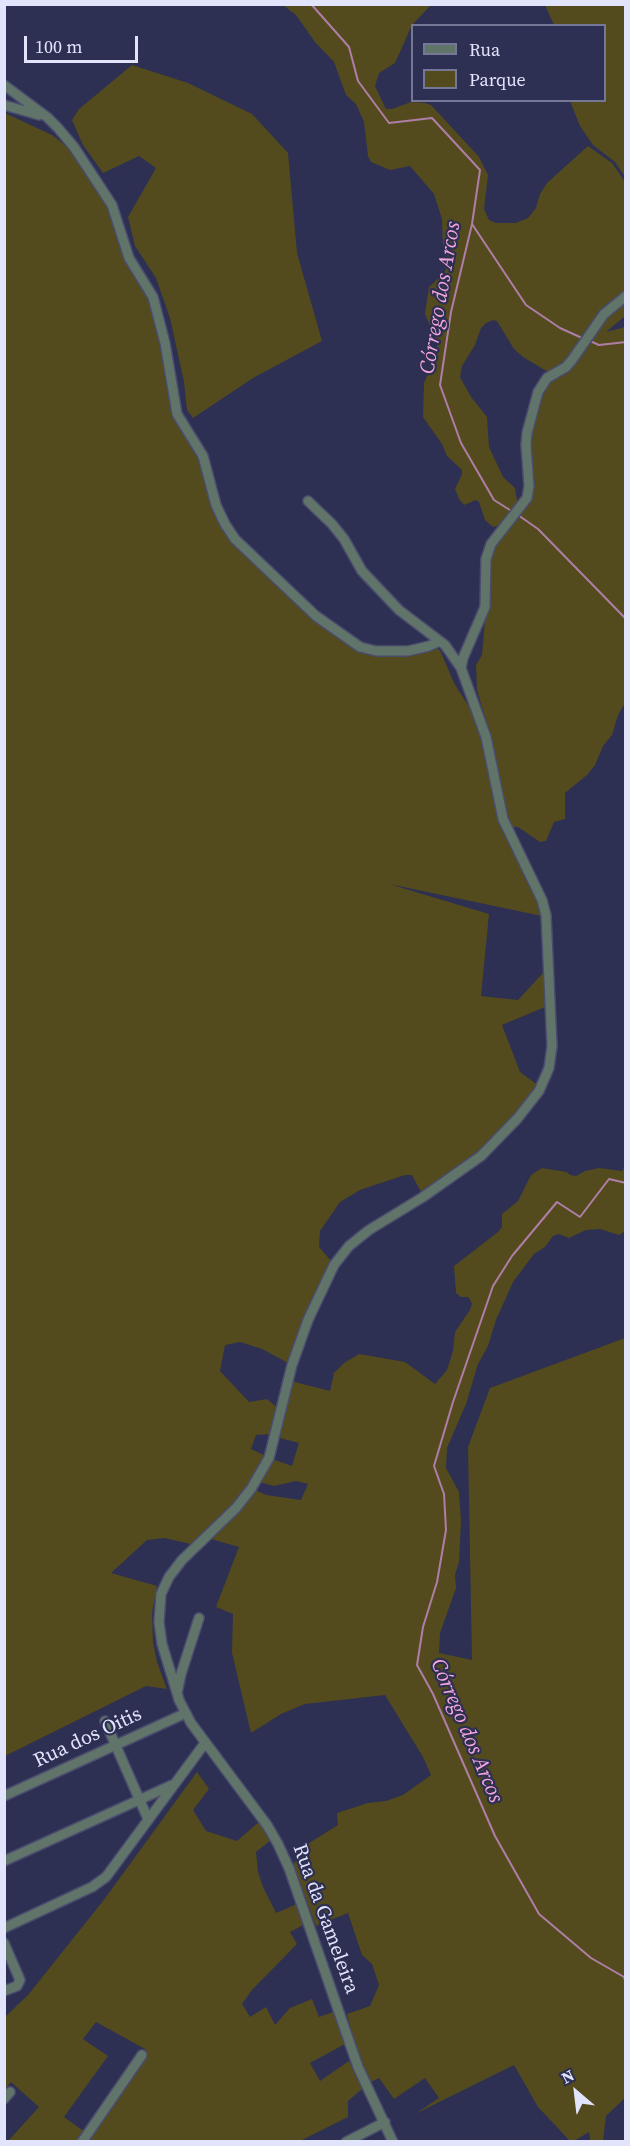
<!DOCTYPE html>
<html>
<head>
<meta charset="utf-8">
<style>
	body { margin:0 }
	#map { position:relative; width:630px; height:2146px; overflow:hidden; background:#2d2f53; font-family:"Source Serif 4",serif }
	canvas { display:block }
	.frame { position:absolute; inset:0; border:6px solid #e1e4fb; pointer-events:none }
	.legend { position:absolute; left:411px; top:24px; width:195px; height:78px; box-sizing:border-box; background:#2d2f53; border:2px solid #757796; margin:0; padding:8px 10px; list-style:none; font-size:18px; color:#e1e4fb }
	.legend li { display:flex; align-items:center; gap:12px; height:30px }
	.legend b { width:30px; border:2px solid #757796 }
	.north { position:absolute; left:546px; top:2062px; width:60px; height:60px; -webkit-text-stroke:4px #2d2f53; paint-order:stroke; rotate:332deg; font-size:16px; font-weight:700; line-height:24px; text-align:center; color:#e1e4fb }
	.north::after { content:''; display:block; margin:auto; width:21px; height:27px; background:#e1e4fb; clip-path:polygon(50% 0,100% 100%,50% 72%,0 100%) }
	.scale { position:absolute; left:24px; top:36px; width:114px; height:27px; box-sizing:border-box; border:3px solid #e1e4fb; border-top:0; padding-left:8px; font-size:18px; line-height:21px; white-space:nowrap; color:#e1e4fb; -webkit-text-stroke:4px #2d2f53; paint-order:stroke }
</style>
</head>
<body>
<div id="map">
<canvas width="630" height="2146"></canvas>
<div class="frame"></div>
<ul class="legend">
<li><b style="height:8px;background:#617469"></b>Rua</li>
<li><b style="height:16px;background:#534b1d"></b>Parque</li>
</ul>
<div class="north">N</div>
<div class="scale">100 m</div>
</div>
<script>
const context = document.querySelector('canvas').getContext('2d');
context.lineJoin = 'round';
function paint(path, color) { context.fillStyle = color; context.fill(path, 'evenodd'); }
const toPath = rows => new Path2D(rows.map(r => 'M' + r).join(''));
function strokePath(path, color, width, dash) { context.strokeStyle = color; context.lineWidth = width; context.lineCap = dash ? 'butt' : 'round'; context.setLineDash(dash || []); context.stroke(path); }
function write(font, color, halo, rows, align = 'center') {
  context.font = font + ' "Source Serif 4",serif'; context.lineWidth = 4.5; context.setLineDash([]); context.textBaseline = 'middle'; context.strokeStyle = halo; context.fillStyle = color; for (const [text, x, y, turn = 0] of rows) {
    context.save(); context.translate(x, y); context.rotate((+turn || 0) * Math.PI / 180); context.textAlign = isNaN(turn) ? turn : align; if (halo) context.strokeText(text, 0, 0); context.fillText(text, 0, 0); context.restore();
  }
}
paint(toPath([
	[283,5,431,5,412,25,395,63,379,73,375,86,386,109,392,109,411,102,425,103,431,105,479,157,488,175,484,209,489,220,496,223,516,223,528,218,536,208,540,194,547,183,588,146,612,163,625,182,625,294,566,364,548,372,523,357,514,349,497,321,493,320,486,323,481,328,475,345,462,366,460,377,471,397,487,417,489,447,503,477,515,488,518,506,501,525,493,527,485,520,479,502,476,500,464,505,459,499,455,489,462,474,462,470,447,456,442,444,423,417,424,383,434,359,437,346,436,339,425,314,429,287,444,273,447,267,443,247,442,219,434,194,410,166,390,170,371,162,368,156,364,122,356,104,346,95,334,62,315,42,296,15],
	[545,5,625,5,625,177,615,162,593,145,580,126,570,101,604,100,604,26,554,25],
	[132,65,188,83,252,114,288,153,297,253,322,341,253,378,193,418,187,410,184,382,170,318,156,278,135,246,128,217,156,168,139,156,103,173,83,145,72,120,79,109],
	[5,113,52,135,60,141,72,152,109,206,148,299,162,350,169,394,176,418,197,450,221,524,357,649,409,652,435,648,440,650,454,683,480,724,500,820,539,898,542,916,389,884,489,914,481,996,518,1000,543,973,545,1007,502,1025,520,1072,539,1086,516,1116,470,1161,422,1194,412,1175,405,1175,360,1190,340,1202,320,1231,319,1247,332,1262,288,1363,262,1349,240,1342,225,1345,220,1371,249,1402,267,1399,279,1409,273,1434,256,1435,251,1449,266,1456,249,1486,233,1505,214,1525,191,1544,164,1538,147,1540,111,1573,157,1586,152,1613,153,1642,157,1662,167,1689,146,1686,5,1756],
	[625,300,625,316,606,332,625,327,625,703,618,715,612,735,603,746,595,765,587,775,565,793,565,819,554,822,546,841,540,842,518,827,511,827,506,818,491,738,477,690,476,665,482,655,485,620,488,607,490,560,497,541,526,505,532,422,543,386,605,317],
	[625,1166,625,1231,619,1235,600,1229,586,1230,569,1238,559,1234,553,1236,545,1247,534,1254,513,1282,496,1320,488,1346,478,1364,466,1404,447,1448,446,1468,459,1492,461,1521,459,1562,455,1575,456,1588,440,1633,439,1653,472,1660,468,1447,490,1388,625,1338,626,2097,606,2116,603,2141,588,2141,590,2140,589,2132,574,2141,570,2141,538,2107,514,2065,415,2114,439,2098,425,2078,394,2099,379,2078,369,2083,357,2054,347,2014,370,2006,379,1985,372,1964,362,1955,348,1913,316,1926,293,1864,303,1855,306,1845,338,1825,337,1813,368,1803,386,1801,403,1795,431,1775,423,1757,385,1695,305,1704,281,1714,251,1733,232,1653,233,1614,216,1607,239,1547,211,1539,239,1511,255,1490,266,1495,301,1500,308,1484,296,1481,274,1486,259,1482,272,1459,292,1466,299,1443,280,1438,291,1381,330,1391,334,1373,344,1363,359,1354,405,1362,435,1384,447,1370,453,1351,455,1332,470,1310,472,1303,468,1297,461,1297,456,1293,454,1266,498,1232,502,1227,502,1214,518,1201,531,1175,542,1168,567,1172,570,1175,576,1176,585,1171,599,1168,622,1171],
	[197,1772,209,1789,193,1810,206,1831,237,1841,260,1821,271,1840,256,1852,258,1872,263,1887,276,1913,297,1904,305,1924,290,1932,297,1944,252,1990,242,2004,250,2017,266,2007,275,2025,290,2008,312,1999,319,2017,336,2011,345,2044,310,2063,320,2081,349,2061,362,2089,348,2101,348,2117,300,2141,89,2141,148,2055,145,2049,96,2022,83,2039,108,2056,64,2117,85,2132,78,2141,8,2141,39,2107,11,2082,5,2089,5,2017,28,1995,103,1901]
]), '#534b1d');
strokePath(toPath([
	[311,4,349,47,358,81,389,123,432,118,480,170,472,224,451,312,440,385,461,443,494,500,513,512],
	[472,224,526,305,560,328,582,338],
	[590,341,599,345,626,342],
	[518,515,538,529,626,619],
	[626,1183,609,1179,580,1217,557,1202,512,1256,493,1286,453,1402,434,1466,444,1494,446,1530,437,1582,423,1627,417,1665,433,1694,495,1836,539,1914,591,1958,624,1977,626,1984]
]), '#af7ea7', 2);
const minor = toPath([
	[4,85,47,117,58,128,74,147,112,205,129,258,153,297,165,343,177,414,203,456,216,505,225,524,235,539,316,616,360,647,376,651,408,651,429,646,440,641],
	[4,105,39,115],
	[308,501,332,524,344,539,362,571,399,610,445,645,461,668],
	[199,1618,181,1674,177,1693,179,1700,191,1723,267,1825,278,1844,289,1868,358,2067,393,2142],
	[177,1693,162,1644,159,1622,161,1594,169,1577,182,1560,236,1508,251,1489,269,1458,292,1365,308,1320,334,1265,349,1246,369,1230,423,1197,481,1156,517,1119,539,1091,549,1068,552,1046,546,915,542,900,503,819,486,737,461,668,463,658,485,607,486,559,491,544,527,498,529,486,526,445,527,433,538,392,547,378,566,367,572,360,604,314,626,296],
	[105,1721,148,1819],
	[4,1796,186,1713],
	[4,1861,172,1785],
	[4,1928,92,1887,106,1877,205,1743],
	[4,1943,20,1980,17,1986,4,1991],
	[4,2099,10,2092],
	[82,2142,142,2055],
	[346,2142,385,2122]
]);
strokePath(minor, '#4a4c6e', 12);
strokePath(minor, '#617469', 9);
write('20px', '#e1e4fb', '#2d2f53', [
	["Rua dos Oitis",88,1738,-25],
	["Rua da Gameleira",325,1919,70]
]);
write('italic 21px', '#f5a6da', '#2d2f53', [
	["Córrego dos Arcos",441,298,-80],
	["Córrego dos Arcos",466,1731,67]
]);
</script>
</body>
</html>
